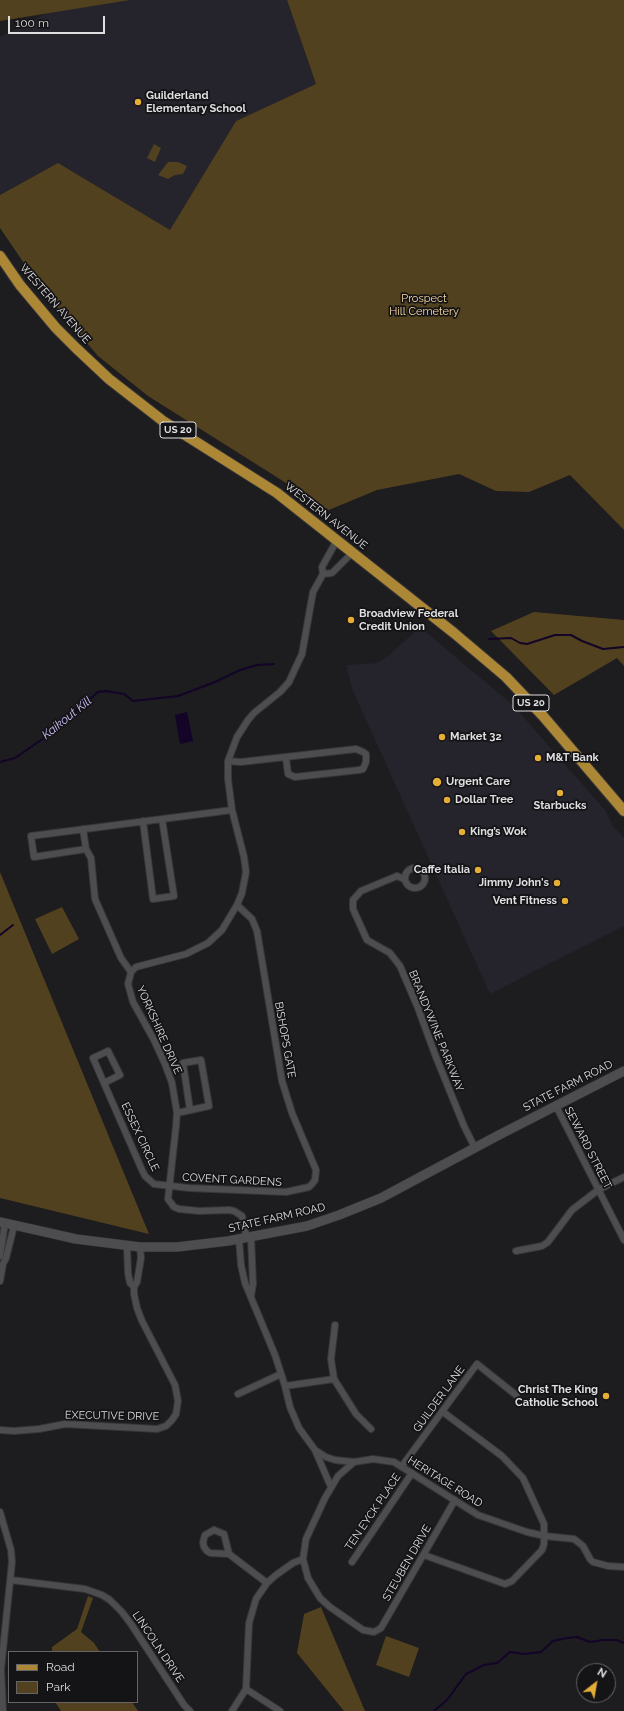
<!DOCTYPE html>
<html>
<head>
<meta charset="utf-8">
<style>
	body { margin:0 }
	#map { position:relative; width:624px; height:1711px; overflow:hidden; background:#1d1c1f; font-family:Raleway,sans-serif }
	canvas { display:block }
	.legend { position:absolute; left:8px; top:1651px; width:130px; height:52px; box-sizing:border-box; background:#141316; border:1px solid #656467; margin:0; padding:5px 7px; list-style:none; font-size:12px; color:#dfdee0 }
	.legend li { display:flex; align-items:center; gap:8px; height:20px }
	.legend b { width:20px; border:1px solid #656467 }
	.north { position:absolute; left:576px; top:1663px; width:40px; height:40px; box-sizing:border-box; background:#141316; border:1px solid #656467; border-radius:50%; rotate:31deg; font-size:11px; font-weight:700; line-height:16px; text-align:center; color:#dfdee0 }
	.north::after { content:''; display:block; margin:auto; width:14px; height:18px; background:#e5ad35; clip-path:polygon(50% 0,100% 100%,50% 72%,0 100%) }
	.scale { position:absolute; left:8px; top:16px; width:97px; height:18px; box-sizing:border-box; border:2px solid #dfdee0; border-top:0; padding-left:5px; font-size:12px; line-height:14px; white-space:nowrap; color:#dfdee0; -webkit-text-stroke:3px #141316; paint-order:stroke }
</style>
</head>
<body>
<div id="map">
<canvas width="624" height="1711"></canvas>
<ul class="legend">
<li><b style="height:5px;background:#ac8735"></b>Road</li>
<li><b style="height:11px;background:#52411f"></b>Park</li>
</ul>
<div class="north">N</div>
<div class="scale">100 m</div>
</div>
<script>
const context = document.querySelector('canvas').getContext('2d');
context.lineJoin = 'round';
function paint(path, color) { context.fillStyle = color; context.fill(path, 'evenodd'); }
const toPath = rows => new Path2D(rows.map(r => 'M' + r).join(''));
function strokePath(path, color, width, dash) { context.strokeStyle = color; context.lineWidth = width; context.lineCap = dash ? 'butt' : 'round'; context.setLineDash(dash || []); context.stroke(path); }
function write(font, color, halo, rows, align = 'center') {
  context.font = font + ' Raleway,sans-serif'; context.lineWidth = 3.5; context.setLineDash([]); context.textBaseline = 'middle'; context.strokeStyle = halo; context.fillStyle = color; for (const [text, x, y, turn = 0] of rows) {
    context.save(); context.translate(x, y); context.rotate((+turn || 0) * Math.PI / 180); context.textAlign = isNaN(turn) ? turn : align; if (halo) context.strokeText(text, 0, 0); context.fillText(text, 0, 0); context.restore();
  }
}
paint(toPath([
	[107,0,287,0,316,84,236,121,170,231,58,164,0,195,0,37,60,6],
	[420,627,514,706,605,810,613,826,624,838,624,926,490,994,352,689,346,665,377,663,388,656]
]), '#25232b');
paint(toPath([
	[0,0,130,0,0,21],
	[287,0,624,0,624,530,570,475,529,492,496,491,459,474,377,490,324,512,294,488,148,396,98,356,43,291,0,228,0,195,58,163,170,230,236,121,316,84],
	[154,144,161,148,155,162,147,158],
	[168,162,178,162,187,166,183,174,175,175,168,179,158,175],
	[534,612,624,620,624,666,617,658,554,695,491,631],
	[0,872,149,1234,0,1198],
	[62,907,79,939,52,954,35,919],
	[88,1596,93,1598,81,1632,94,1643,100,1652,52,1652,52,1647,77,1629],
	[321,1607,365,1711,344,1711,297,1653,304,1614],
	[386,1636,419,1648,409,1677,376,1665],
	[55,1702,132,1702,138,1711,61,1711]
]), '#52411f');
paint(toPath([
	[187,712,193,741,180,744,175,715]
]), '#130428');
strokePath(toPath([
	[489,639,511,638,520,643,527,644,555,635,571,635,582,641,603,649,624,647],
	[0,762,15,758,44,738,98,692,106,691,124,694,133,701,178,696,215,682,240,670,257,665,274,664],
	[0,935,13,925],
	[434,1711,447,1700,466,1674,484,1665,497,1663,510,1652,524,1654,541,1652,553,1641,567,1638,577,1637,590,1642,603,1640,617,1640,624,1643]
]), '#130428', 2);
const street = toPath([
	[323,574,332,573,353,552],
	[228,761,241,762,356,749,363,752,366,754,366,762,363,769,359,770,295,777,288,774,286,758],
	[143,821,153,899,174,896,162,819],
	[83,829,86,849,34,857,31,836,232,810],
	[86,849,91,858,95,899,121,958,131,972],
	'405 878a10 10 0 1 1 20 0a10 10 0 1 1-20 0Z',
	[404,879,397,876,361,891,353,900,353,909,367,940,390,953,400,966,418,1008,436,1057,464,1126,475,1148],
	[104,1083,120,1075,108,1051,93,1058,142,1170,145,1176,154,1184,189,1188,286,1192,309,1187,312,1184,315,1180,316,1170,292,1113,282,1081,257,931,252,919,237,905],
	[556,1106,624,1240],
	[177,1113,209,1106,201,1060,183,1063,190,1110],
	[251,1237,253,1284,251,1296],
	[246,1238,245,1229,242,1216,234,1211,229,1210,199,1211,179,1209,174,1207,168,1199,176,1126,177,1113,172,1083,165,1064,154,1040,133,1002,128,984,131,972,136,967,186,954,208,943,222,930,237,905,242,893,246,872,244,857,232,810,228,779,228,761,237,737,248,720,254,713,280,692,289,682,294,671,302,654,313,592,323,574,322,567,337,540],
	[239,1239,241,1265,245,1283,275,1355,285,1386,290,1407,299,1428,315,1450,331,1487],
	[127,1246,128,1273,130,1283,134,1287],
	[516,1251,542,1246,548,1242,572,1210,598,1190,624,1177],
	[0,1256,5,1223],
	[0,1281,3,1264,6,1258,14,1226],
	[335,1325,331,1359,334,1379,356,1414,371,1429],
	[285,1386,334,1379],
	[238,1394,281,1374],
	[0,1430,14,1431,39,1429,65,1424,157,1429,166,1426,172,1420,176,1414,178,1401,175,1385,142,1321,137,1308,134,1294,134,1287,137,1282,141,1258,140,1247],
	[315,1450,326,1457,335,1460,354,1462,373,1459,394,1462,478,1515,527,1532,545,1536,574,1539,583,1546,590,1559,593,1562,608,1566,624,1567],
	[354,1462,338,1476,325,1498,306,1539,303,1559,308,1578,320,1598,330,1607,363,1630,374,1632,381,1628,455,1500],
	[402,1466,477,1364,516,1395],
	[0,1512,11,1550,12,1562,1,1669,3,1711],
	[214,1530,224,1534,229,1554,210,1553,207,1551,204,1547,203,1542,205,1535,214,1530],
	[229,1554,267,1583],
	[424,1555,505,1584,512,1581,542,1550,544,1544,544,1524,523,1478,502,1456,443,1412],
	[352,1562,412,1473],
	[11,1580,85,1589,102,1595,110,1600,122,1612,131,1624,184,1705,190,1711],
	[246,1689,280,1711],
	[232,1711,246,1689,249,1623,256,1599,267,1583,276,1575,293,1563,303,1559]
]);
const secondary = toPath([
	[0,1222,76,1239,140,1247,177,1247,228,1241,307,1226,339,1215,381,1198,497,1136,624,1071]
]);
const primary = toPath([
	[0,256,20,285,56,328,76,348,109,379,163,421,277,493,454,633,506,677,543,716,624,811]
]);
strokePath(street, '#373638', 8);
strokePath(secondary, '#373638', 10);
strokePath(primary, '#373638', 12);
strokePath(street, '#4d4d50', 6);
strokePath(secondary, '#4d4d50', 9);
strokePath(primary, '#ac8735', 10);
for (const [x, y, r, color] of [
	[138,102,4,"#e5ad35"],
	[351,620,4,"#e5ad35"],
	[442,737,4,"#e5ad35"],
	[538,758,4,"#e5ad35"],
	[437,782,5,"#e5ad35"],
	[560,793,4,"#e5ad35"],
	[447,800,4,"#e5ad35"],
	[462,832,4,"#e5ad35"],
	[478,870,4,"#e5ad35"],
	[557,883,4,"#e5ad35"],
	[565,901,4,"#e5ad35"],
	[606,1396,4,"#e5ad35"]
]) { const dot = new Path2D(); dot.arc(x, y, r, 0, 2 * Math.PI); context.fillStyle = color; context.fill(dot); strokePath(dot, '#141316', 1.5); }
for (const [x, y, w] of [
	[178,430,36],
	[531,703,36]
]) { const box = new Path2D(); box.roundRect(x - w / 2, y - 8, w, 16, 3); context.fillStyle = '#141316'; context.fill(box); strokePath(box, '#dfdee0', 1); }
write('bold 10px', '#dfdee0', null, [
	["US 20",178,430],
	["US 20",531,703]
]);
write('bold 11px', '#dfdee0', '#141316', [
	["Guilderland",146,96],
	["Elementary School",146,109],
	["Broadview Federal",359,614],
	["Credit Union",359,627],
	["Market 32",450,737],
	["M&T Bank",546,758],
	["Urgent Care",446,782],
	["Dollar Tree",455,800],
	["Starbucks",560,806,"center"],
	["King’s Wok",470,832],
	["Caffe Italia",470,870,"right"],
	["Jimmy John's",549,883,"right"],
	["Vent Fitness",557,901,"right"],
	["Christ The King",598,1390,"right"],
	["Catholic School",598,1403,"right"]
], 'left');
write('11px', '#fbdba1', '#141316', [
	["Prospect",424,299],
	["Hill Cemetery",424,312]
]);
write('11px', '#dfdee0', '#141316', [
	["WESTERN AVENUE",55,304,49],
	["WESTERN AVENUE",326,516,38],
	["YORKSHIRE DRIVE",159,1030,66],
	["BRANDYWINE PARKWAY",436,1031,68],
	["BISHOPS GATE",285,1040,80],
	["STATE FARM ROAD",568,1086,-27],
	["ESSEX CIRCLE",140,1137,65],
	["SEWARD STREET",588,1148,63],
	["COVENT GARDENS",232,1180,3],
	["STATE FARM ROAD",277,1218,-13],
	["GUILDER LANE",439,1399,-54],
	["EXECUTIVE DRIVE",112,1416,1],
	["HERITAGE ROAD",445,1482,32],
	["TEN EYCK PLACE",373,1512,-56],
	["STEUBEN DRIVE",407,1563,-60],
	["LINCOLN DRIVE",158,1647,56]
]);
write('italic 12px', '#d0c0fa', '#141316', [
	["Kaikout Kill",67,718,-39]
]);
</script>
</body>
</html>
